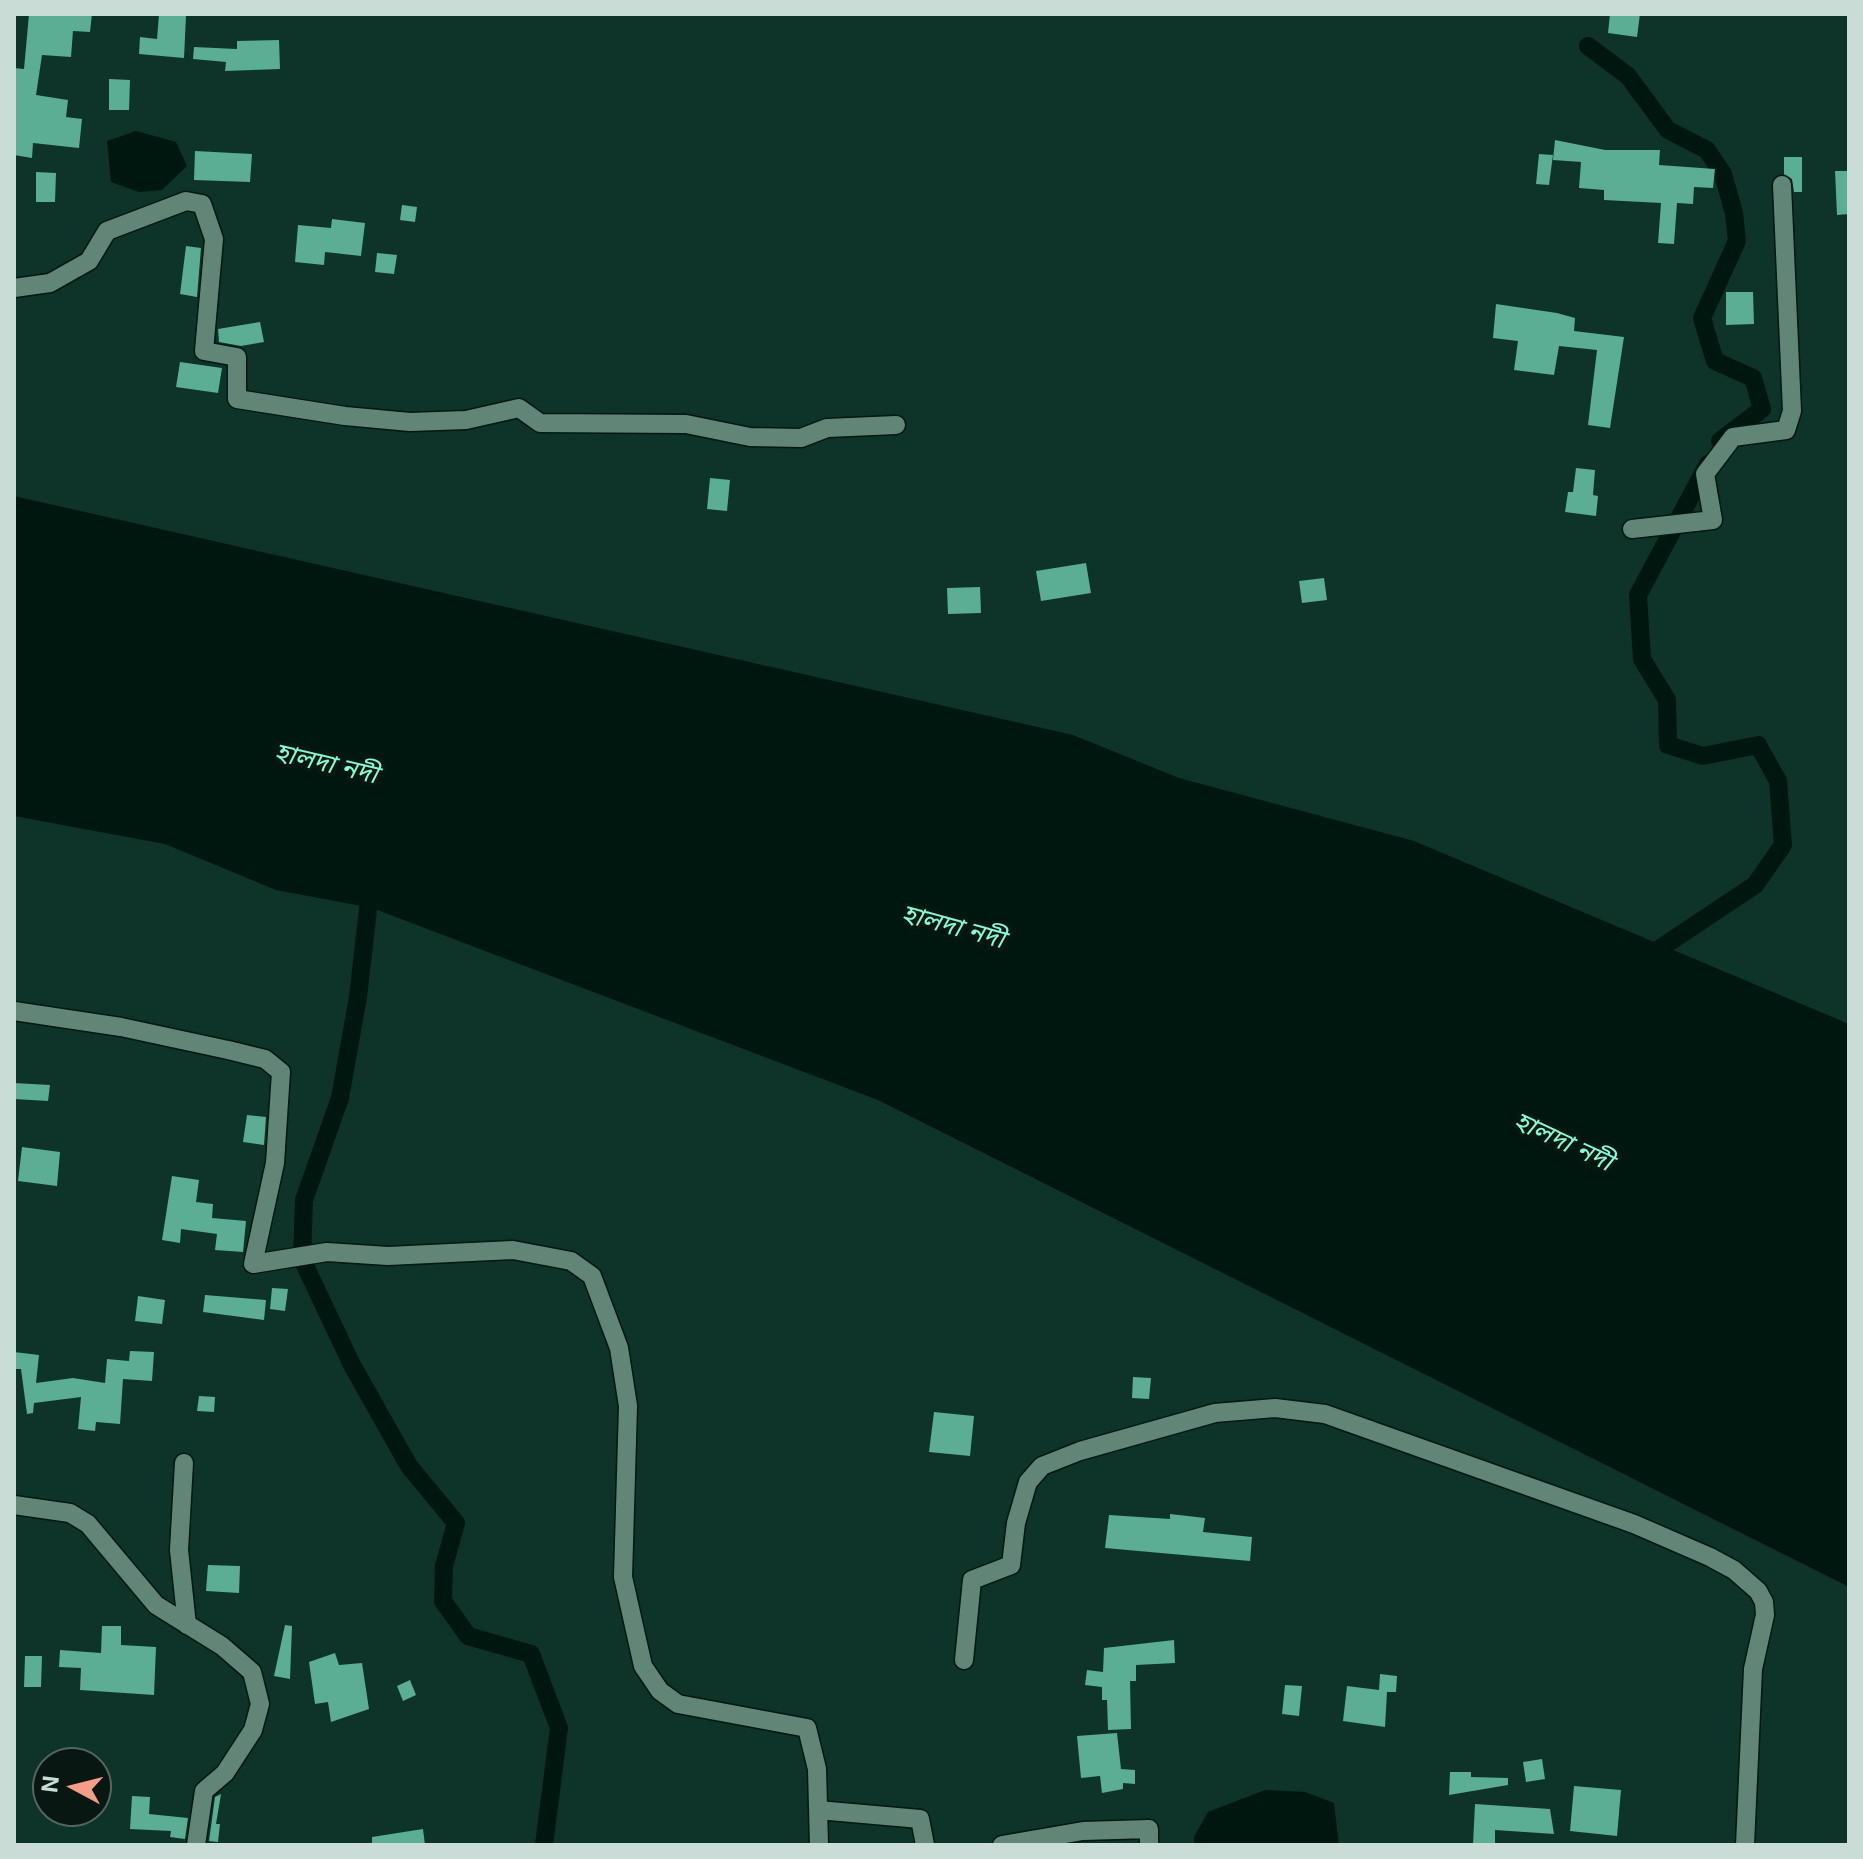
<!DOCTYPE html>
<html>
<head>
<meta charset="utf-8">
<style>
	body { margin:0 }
	#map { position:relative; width:1863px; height:1859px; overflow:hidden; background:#0e3328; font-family:Inter,sans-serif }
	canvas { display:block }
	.frame { position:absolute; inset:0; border:16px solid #c9dcd5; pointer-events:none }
	.north { position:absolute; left:32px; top:1747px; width:80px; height:80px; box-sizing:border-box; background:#081712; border:2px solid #556660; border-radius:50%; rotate:277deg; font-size:22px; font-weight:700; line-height:32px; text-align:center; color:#c9dcd5 }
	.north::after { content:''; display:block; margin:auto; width:28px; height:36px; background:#f49e88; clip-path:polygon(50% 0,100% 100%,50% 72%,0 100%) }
</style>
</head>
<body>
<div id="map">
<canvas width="1863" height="1859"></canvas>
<div class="frame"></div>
<div class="north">N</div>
</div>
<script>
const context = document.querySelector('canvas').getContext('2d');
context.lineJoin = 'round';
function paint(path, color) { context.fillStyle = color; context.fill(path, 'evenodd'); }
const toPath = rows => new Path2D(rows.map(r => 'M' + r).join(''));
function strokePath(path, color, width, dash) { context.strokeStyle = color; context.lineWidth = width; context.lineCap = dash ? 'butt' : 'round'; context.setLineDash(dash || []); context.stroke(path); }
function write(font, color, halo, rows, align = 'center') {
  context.font = font + ' Inter,"Noto Sans Bengali",sans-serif'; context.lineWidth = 8; context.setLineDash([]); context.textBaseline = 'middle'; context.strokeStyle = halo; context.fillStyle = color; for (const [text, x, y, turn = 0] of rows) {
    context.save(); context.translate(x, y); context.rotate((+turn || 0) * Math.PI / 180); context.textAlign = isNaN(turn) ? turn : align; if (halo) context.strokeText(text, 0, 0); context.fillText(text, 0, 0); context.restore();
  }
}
paint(toPath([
	[136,131,176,142,187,166,162,190,139,192,111,182,107,141],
	[14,496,1073,735,1179,778,1414,841,1849,1024,1849,1587,878,1100,372,908,276,890,165,844,14,816],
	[1265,1790,1305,1792,1334,1803,1339,1845,1194,1845,1194,1837,1208,1812]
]), '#001710');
strokePath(toPath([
	[1588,46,1628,76,1668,130,1707,150,1723,174,1734,213,1737,241,1702,318,1715,361,1753,378,1762,409,1720,441],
	[371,883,358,997,340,1098,304,1200,302,1259,352,1365,409,1466,456,1523,444,1566,443,1601,468,1636,531,1654,559,1728,544,1845],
	[1644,959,1755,885,1783,845,1778,781,1758,745,1703,756,1668,745,1667,700,1642,659,1638,595,1708,464]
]), '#001710', 18);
paint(toPath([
	[29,14,92,14,90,32,73,31,71,57,42,55,36,95,68,100,66,117,82,119,79,148,33,143,32,158,14,155,14,68,24,69],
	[159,14,186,16,184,58,139,54,140,37,157,39],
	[1610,14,1640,14,1637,37,1608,33],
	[279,40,280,69,225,71,226,62,193,59,194,47,237,49,237,41],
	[109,79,130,80,129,110,109,110],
	[1555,140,1605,150,1660,150,1659,165,1715,169,1713,188,1694,187,1693,204,1677,203,1674,244,1658,243,1661,203,1604,200,1604,190,1579,188,1581,162,1553,160],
	[195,151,252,154,250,182,194,180],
	[1539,154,1553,155,1549,185,1536,184],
	[1784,157,1802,157,1802,192,1794,192,1792,179,1784,174],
	[1835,171,1849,171,1849,214,1837,215],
	[36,172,56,173,55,202,36,202],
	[402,205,417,207,415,222,400,220],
	[332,219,365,223,361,256,325,252,324,265,295,262,298,225,331,228],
	[186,246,201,248,197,297,180,294],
	[377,253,397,255,394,274,375,272],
	[1726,292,1753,292,1754,324,1726,325],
	[1496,304,1557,313,1575,318,1574,331,1624,337,1610,428,1588,425,1597,350,1559,346,1554,375,1514,370,1518,341,1493,338],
	[260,322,264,342,241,346,219,342,218,329],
	[180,362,222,368,218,393,176,387],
	[1576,468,1595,470,1593,495,1598,496,1596,516,1565,512,1568,492,1573,492],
	[710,478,730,480,727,511,707,509],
	[1086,563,1091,593,1041,601,1036,571],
	[1324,578,1327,600,1302,603,1299,581],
	[980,587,981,613,948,614,947,588],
	[14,1083,50,1085,48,1101,14,1099],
	[247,1115,266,1117,264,1145,243,1142],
	[22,1147,60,1152,57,1186,18,1181],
	[172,1176,199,1180,196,1202,213,1204,212,1218,246,1221,243,1252,215,1250,217,1234,181,1229,180,1243,162,1240],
	[272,1288,288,1289,285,1311,270,1309],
	[205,1295,266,1300,264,1320,203,1312],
	[138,1296,165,1300,162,1324,135,1321],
	[130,1351,154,1352,152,1381,123,1379,120,1424,96,1422,95,1431,78,1429,81,1397,34,1403,33,1413,27,1414,21,1369,14,1369,14,1352,39,1355,36,1383,73,1378,105,1383,107,1359,129,1361],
	[1133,1377,1151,1378,1149,1399,1132,1398],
	[199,1396,215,1397,214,1412,197,1411],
	[934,1412,974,1416,970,1456,929,1452],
	[1170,1514,1205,1518,1203,1532,1252,1537,1250,1561,1105,1548,1109,1515,1170,1519],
	[208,1565,240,1566,239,1593,206,1591],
	[285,1625,292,1626,290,1679,274,1676],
	[102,1626,121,1626,121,1645,156,1647,154,1695,80,1690,81,1668,59,1667,60,1650,101,1653],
	[1174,1640,1175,1663,1136,1665,1136,1681,1130,1681,1131,1729,1108,1730,1107,1700,1102,1700,1102,1687,1085,1685,1087,1670,1103,1672,1104,1648],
	[335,1653,339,1665,362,1663,369,1709,331,1722,328,1702,315,1704,309,1662],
	[25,1656,42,1656,41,1687,24,1687],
	[1380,1674,1397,1676,1396,1692,1387,1692,1385,1727,1343,1721,1347,1686,1379,1690],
	[410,1680,416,1695,403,1701,397,1686],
	[1285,1685,1302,1686,1299,1716,1282,1714],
	[1117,1733,1121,1769,1135,1770,1135,1784,1123,1783,1123,1789,1102,1793,1100,1776,1081,1778,1077,1736],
	[1542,1759,1545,1779,1526,1782,1523,1762],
	[1450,1772,1471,1772,1471,1777,1508,1778,1508,1785,1449,1795],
	[1574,1786,1621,1790,1617,1836,1570,1831],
	[221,1794,216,1824,220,1824,218,1842,209,1841,215,1797],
	[132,1796,150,1797,149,1814,188,1818,185,1839,170,1837,171,1831,130,1829],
	[1475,1804,1550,1809,1554,1834,1495,1830,1495,1844,1473,1844],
	[423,1829,425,1845,372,1845,372,1837]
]), '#5bad93');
const street = toPath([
	[14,288,50,283,89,261,107,231,186,201,202,204,214,239,204,351,237,357,237,399,345,416,410,422,466,420,519,408,540,423,686,424,750,437,801,438,827,428,896,425],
	[1632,529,1713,520,1705,474,1733,437,1786,430,1792,411,1782,185],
	[14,1011,121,1027,228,1050,265,1059,281,1072,275,1163,253,1264,327,1252,388,1256,513,1250,571,1261,592,1276,619,1348,628,1406,623,1577,643,1666,660,1691,678,1704,807,1728,817,1769,819,1845],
	[184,1463,179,1550,187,1625],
	[14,1505,70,1513,88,1524,156,1605,222,1646,252,1672,260,1704,253,1730,225,1773,204,1791,196,1845],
	[964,1660,972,1580,1011,1565,1016,1523,1028,1482,1042,1466,1080,1451,1215,1413,1275,1408,1325,1414,1634,1524,1710,1557,1734,1570,1758,1591,1764,1602,1765,1615,1753,1669,1745,1845],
	[818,1810,920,1819,925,1845],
	[1002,1845,1083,1831,1149,1829,1149,1845]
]);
strokePath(street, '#001912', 21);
strokePath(street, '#618678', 18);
write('italic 26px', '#86fbd6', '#081712', [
	["হালদা নদী",326,764,13],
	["হালদা নদী",953,927,15],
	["হালদা নদী",1563,1142,25]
]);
</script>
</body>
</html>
